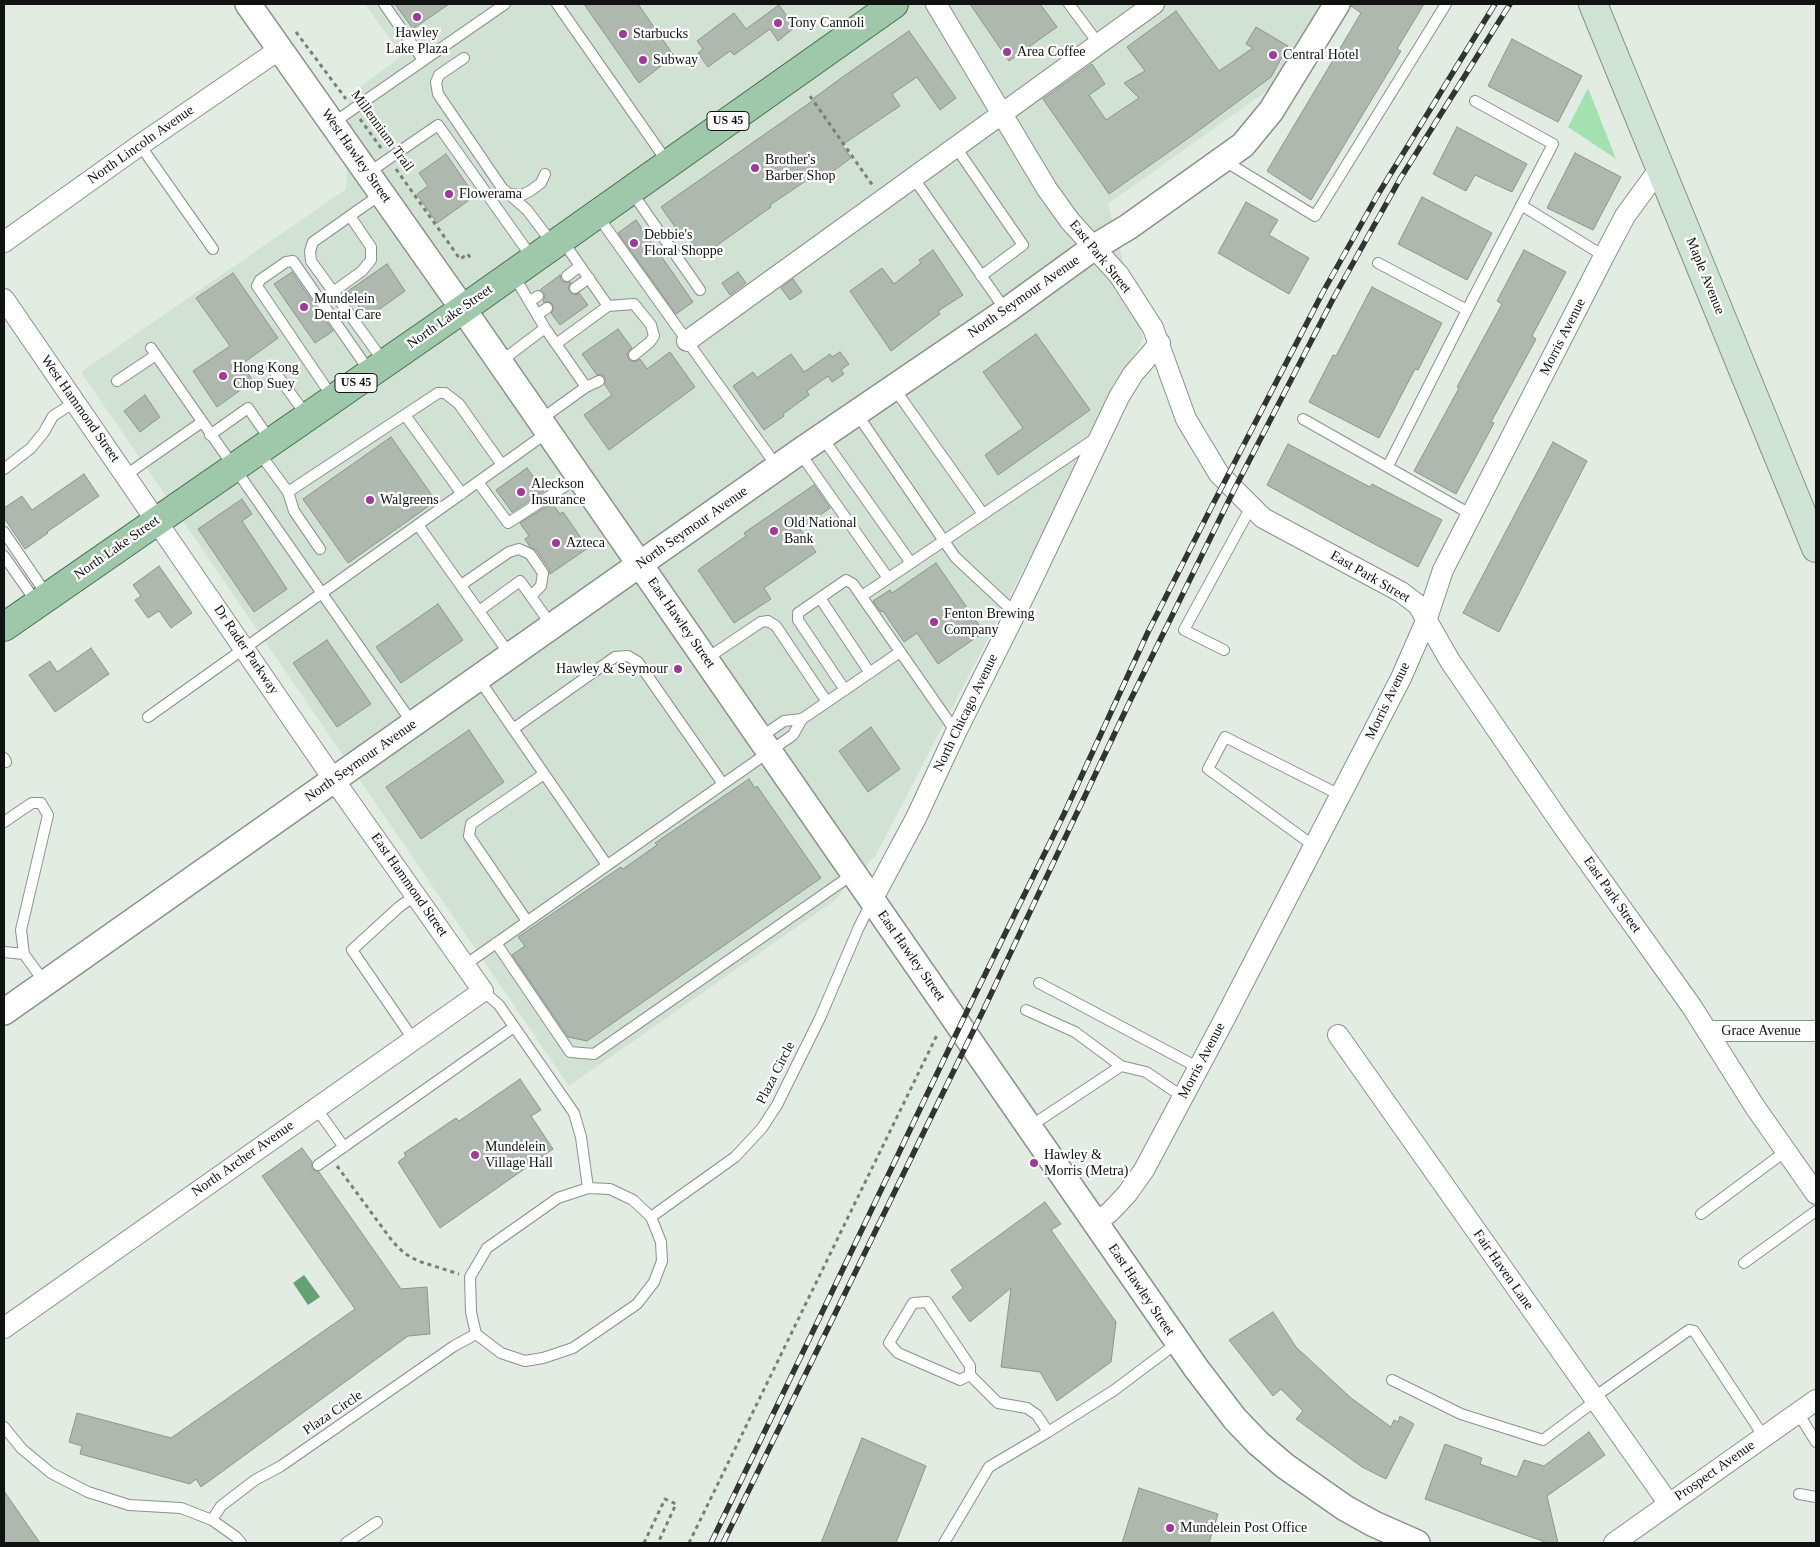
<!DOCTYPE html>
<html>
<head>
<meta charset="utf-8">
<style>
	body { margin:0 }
	#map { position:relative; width:1820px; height:1547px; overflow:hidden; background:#e2ece3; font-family:"Times New Roman",serif }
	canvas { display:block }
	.frame { position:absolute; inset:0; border:5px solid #101311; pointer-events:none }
</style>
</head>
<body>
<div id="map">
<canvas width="1820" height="1547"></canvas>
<div class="frame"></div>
</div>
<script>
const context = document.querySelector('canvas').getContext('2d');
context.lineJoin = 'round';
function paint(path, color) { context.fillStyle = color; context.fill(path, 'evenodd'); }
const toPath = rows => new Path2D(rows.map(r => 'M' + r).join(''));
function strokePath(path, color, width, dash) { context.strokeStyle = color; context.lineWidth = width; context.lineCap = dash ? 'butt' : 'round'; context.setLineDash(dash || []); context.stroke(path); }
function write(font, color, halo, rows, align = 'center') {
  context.font = font + ' "Times New Roman",serif'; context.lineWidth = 4.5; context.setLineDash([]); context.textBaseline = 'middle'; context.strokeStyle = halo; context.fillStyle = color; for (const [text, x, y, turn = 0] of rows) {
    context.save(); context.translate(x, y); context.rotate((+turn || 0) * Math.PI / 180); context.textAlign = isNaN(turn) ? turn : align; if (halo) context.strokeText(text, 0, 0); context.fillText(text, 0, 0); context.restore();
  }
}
paint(toPath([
	[365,4,1327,4,1271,88,1108,204,1143,338,876,855,834,901,569,1086,81,372,346,189,349,95,402,56]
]), '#d1e2d4');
paint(toPath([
	[1588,88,1616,159,1568,127]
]), '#a4e1b1');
paint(toPath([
	[304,1275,320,1297,308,1305,293,1283]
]), '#65a273');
const building = toPath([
	[395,4,449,4,413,29,395,4],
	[584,4,638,4,674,56,639,83,584,4],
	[970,4,1040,4,1057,27,1009,61,970,4],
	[1351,4,1424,4,1397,49,1401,51,1311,200,1267,171,1361,13,1351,6,1351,4],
	[779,5,795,27,778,41,770,29,734,55,730,51,708,67,698,53,703,49,697,41,734,13,746,29,779,5],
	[1176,11,1219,71,1253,48,1246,44,1256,27,1288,46,1271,77,1190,137,1109,194,1043,99,1092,64,1105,84,1089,95,1106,120,1139,98,1124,83,1145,71,1127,47,1176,11],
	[909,31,956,98,940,110,917,77,892,94,900,106,842,145,851,158,821,180,816,174,770,205,771,207,702,256,683,231,680,234,661,207,815,99,814,98,844,76,909,31],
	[1512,39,1582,76,1558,122,1488,86,1512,39],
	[1457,127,1527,164,1512,192,1475,175,1466,191,1433,174,1457,127],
	[1575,153,1621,177,1593,230,1547,208,1575,153],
	[446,154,475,196,437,223,417,194,428,186,419,173,446,154],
	[1422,197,1492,233,1467,280,1398,244,1422,197],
	[1246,202,1278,220,1269,235,1309,258,1289,294,1218,253,1246,202],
	[636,220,693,302,676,314,618,233,636,220],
	[933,250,963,295,938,311,940,314,891,351,850,291,882,268,894,284,921,263,919,260,933,250],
	[1524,250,1566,272,1532,336,1536,339,1491,422,1494,423,1456,494,1414,471,1459,388,1457,387,1502,304,1497,301,1524,250],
	[387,264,405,291,367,318,348,291,387,264],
	[292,272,333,331,315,343,274,284,292,272],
	[738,272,746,283,730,295,722,283,738,272],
	[233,273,278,338,242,364,253,381,217,407,193,371,230,346,196,298,233,273],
	[560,275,561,280,564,282,571,282,568,288,570,292,575,295,579,293,588,305,560,325,551,313,553,311,553,305,550,302,543,302,545,295,540,290,560,275],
	[793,279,802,292,790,300,781,288,793,279],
	[1372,287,1442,323,1418,370,1415,369,1379,438,1309,402,1333,355,1336,356,1372,287],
	[618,329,632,348,627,353,629,360,635,362,640,359,647,369,670,352,695,387,609,450,584,415,612,395,605,385,605,378,603,375,597,375,582,354,618,329],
	[1036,334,1090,410,998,475,985,455,1023,428,983,372,1036,334],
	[840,352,849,364,841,370,844,374,832,382,828,376,807,391,809,395,783,414,784,416,764,430,733,386,753,372,757,378,791,354,804,372,830,354,832,357,840,352],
	[145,395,160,417,140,432,124,411,145,395],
	[391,437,436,501,348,563,303,499,391,437],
	[1553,442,1587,461,1499,632,1463,613,1553,442],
	[1288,444,1370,487,1372,484,1442,520,1418,567,1348,530,1267,485,1288,444],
	[527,468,544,491,512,512,496,490,527,468],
	[84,474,99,496,47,532,48,533,25,549,4,518,4,508,22,496,32,510,84,474],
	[814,485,830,508,800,529,816,552,764,588,771,599,734,623,698,570,746,536,744,533,814,485],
	[242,499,252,514,242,521,287,589,254,612,198,529,242,499],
	[552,503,560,514,563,512,588,548,550,574,549,569,536,550,530,547,525,539,529,536,520,523,552,503],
	[936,563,984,632,938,664,917,633,904,642,883,611,881,612,873,601,890,590,892,593,936,563],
	[159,566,192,613,171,628,159,611,148,618,135,600,141,596,133,585,159,566],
	[438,604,463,640,401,683,376,647,438,604],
	[327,640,371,704,337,727,293,663,327,640],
	[91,648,109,674,55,712,29,675,50,661,57,672,91,648],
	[871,727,900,769,868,792,839,751,871,727],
	[469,730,504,782,421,839,386,787,469,730],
	[749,779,755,788,757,786,821,878,587,1041,568,1037,512,955,525,946,518,937,621,867,623,869,657,845,655,843,749,779],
	[520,1079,541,1110,531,1116,553,1149,440,1228,398,1162,406,1156,404,1153,456,1118,459,1121,520,1079],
	[302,1148,312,1162,312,1169,319,1172,401,1289,427,1287,430,1334,408,1336,201,1487,196,1479,190,1484,80,1454,82,1446,69,1442,77,1413,171,1438,355,1309,262,1176,302,1148],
	[1045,1202,1061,1224,1051,1230,1116,1322,1111,1362,1057,1401,1040,1372,1001,1367,1011,1288,970,1322,952,1297,963,1288,951,1270,1045,1202],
	[1273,1312,1296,1347,1351,1398,1391,1427,1394,1420,1398,1422,1400,1416,1414,1424,1386,1479,1362,1467,1296,1419,1303,1411,1281,1389,1273,1396,1229,1340,1273,1312],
	[1589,1432,1605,1455,1547,1496,1558,1543,1548,1543,1425,1499,1445,1444,1482,1458,1480,1464,1517,1477,1524,1460,1544,1466,1589,1432],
	[862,1438,926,1466,896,1543,821,1543,862,1438],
	[1139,1488,1218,1514,1209,1543,1122,1543,1139,1488],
	[4,1491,40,1543,4,1543,4,1491]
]);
paint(building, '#aeb8af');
strokePath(building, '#8d968e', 1);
const service = toPath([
	[384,4,423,60],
	[557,4,668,163],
	[1069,4,1098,43],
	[464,58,439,75,436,82,438,94,502,188,527,210,552,243],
	[333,123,505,4],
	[140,145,213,249],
	[955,146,1023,245,981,276],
	[1223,160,1315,216,1446,4],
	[368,173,438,125,533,259],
	[913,177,1006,311],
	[631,191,700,290],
	[381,194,313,242,310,251,311,261,384,362],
	[511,194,522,195,530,191,541,183,545,174],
	[1521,205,1604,256],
	[597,215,778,468],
	[1378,263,1467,310],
	[514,276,545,328],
	[567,276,580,266],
	[575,288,589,278],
	[333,292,362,271,371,260,371,247,350,216],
	[530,301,538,296],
	[608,306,634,304,651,325,654,336,650,342,634,355],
	[538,314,547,308],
	[556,344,608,306,562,240],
	[151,348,413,724],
	[500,362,545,328,586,387,540,420],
	[272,368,307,416],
	[117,381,156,355],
	[586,387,599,381],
	[894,388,983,514],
	[333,398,257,286,260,280,286,262,293,261,370,372],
	[857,414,955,557,1015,613],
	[405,415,462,494],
	[1303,419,1472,515],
	[210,435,248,408,271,441],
	[822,437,911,563],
	[258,451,288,492,294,511,320,549],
	[800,453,888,578],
	[1388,466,1467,310,1553,144,1475,101],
	[4,469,31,448,44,432,53,416,75,402],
	[126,475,202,422],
	[478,482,508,523,579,477],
	[288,492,438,393,445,393,459,404,502,465],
	[418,525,510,655],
	[4,532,47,595],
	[4,556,37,603],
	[461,585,509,552,519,549,530,554,543,573,541,586,531,596],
	[862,596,1096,438],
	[820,598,870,673],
	[479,611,520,581,552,626],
	[1224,650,1184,630,1251,507],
	[706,659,761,622,768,621,776,626,827,702],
	[478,678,607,865],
	[845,690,798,620,798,613,846,580,853,584,956,732],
	[148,717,548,432],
	[513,729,615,657,628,656,638,662,723,784],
	[761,737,784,721,802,719],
	[4,758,6,762],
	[4,822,32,803,41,803,48,815,21,930,24,954,45,983],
	[1314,846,1208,769,1225,737,1340,795],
	[527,921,469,836,471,824,544,774],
	[496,943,570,1052,594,1054,853,874],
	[4,952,24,954],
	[465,965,793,735,802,719,900,652],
	[1039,983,1199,1068],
	[483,991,499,1005,574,1113,581,1137,588,1188],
	[1026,1010,1075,1032,1121,1066,1029,1127],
	[413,1039,352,950,399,907,416,895],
	[1121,1066,1146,1072,1183,1097],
	[316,1108,344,1147],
	[318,1165,514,1027],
	[1701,1214,1786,1151],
	[1744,1263,1816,1211],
	[476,1334,471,1312,470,1277,487,1248,558,1198,588,1188,610,1189,633,1200,651,1217],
	[970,1375,960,1380,898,1353,889,1343,913,1303,927,1302,970,1366,970,1375,998,1403,1027,1408,1037,1415,1048,1432],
	[1392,1380,1461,1414,1543,1440,1595,1401],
	[1593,1398,1689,1330,1694,1331,1764,1437],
	[1798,1413,1816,1442],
	[4,1427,22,1449,51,1473,88,1492,129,1505,181,1508,212,1520,236,1537,241,1543],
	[1799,1494,1816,1497],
	[212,1520,221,1506,255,1480,281,1466,454,1346,476,1334,501,1353,525,1361,543,1358,573,1348,637,1304,654,1282,662,1261,661,1242,651,1217,735,1157,762,1128,777,1105,820,1018,859,927,872,901],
	[346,1543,377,1522],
	[944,1543,989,1467,1048,1432,1113,1391,1177,1343]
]);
const minor = toPath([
	[936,4,1047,189,1070,221,1119,275,1153,328,1186,419,1219,474,1263,518,1401,592,1418,605,1450,661,1562,825,1692,1007,1755,1107,1816,1194],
	[4,242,140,145,280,49],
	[4,299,334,780,483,991,4,1328],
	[687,341,1154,4],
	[872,900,916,818,956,732,1028,588,1119,397,1133,374,1160,343],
	[1707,1031,1816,1031],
	[1338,1035,1669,1504],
	[1096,1223,1110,1212,1127,1194,1144,1170,1225,1018,1401,678,1426,621,1443,570,1604,256,1625,216,1660,168],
	[1614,1543,1816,1400]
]);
const tertiary = toPath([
	[248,4,463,309,1196,1368,1235,1419,1258,1443,1285,1466,1345,1508,1374,1524,1417,1543],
	[4,1012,799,452,1006,311,1093,248,1128,227,1243,145,1271,111,1337,4]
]);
const secondary = toPath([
	[1593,4,1816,548]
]);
const primary = toPath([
	[4,627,463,309,894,4]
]);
strokePath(service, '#89928a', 12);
strokePath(minor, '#89928a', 22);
strokePath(tertiary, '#89928a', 28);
strokePath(secondary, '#89928a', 30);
strokePath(primary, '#43714e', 30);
strokePath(toPath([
	[296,32,346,99],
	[810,96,873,186],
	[360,119,381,148],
	[396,169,460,259,468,254,471,260],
	[337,1166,393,1242,404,1253,418,1261,459,1274],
	[644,1543,665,1499,676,1504,658,1543],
	[689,1543,937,1035]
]), '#79807a', 3, [4, 4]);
strokePath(service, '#fff', 10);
strokePath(minor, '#fff', 20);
strokePath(tertiary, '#fff', 25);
strokePath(secondary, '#cfe4d4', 28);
strokePath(primary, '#9ec8a9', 28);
const rail = toPath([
	[711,1543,973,999,1064,814,1148,632,1212,506,1323,292,1377,196,1495,4],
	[723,1543,982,1013,1131,699,1234,490,1333,299,1400,179,1510,4]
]);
strokePath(rail, '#313532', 5.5);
strokePath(rail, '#fff', 4, [11]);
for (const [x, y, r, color] of [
	[417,17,5,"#a1389b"],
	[778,23,5,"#a1389b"],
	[623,34,5,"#a1389b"],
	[1007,52,5,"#a1389b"],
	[1273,55,5,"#a1389b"],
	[643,60,5,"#a1389b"],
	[755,168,5,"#a1389b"],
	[449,194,5,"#a1389b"],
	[634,243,5,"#a1389b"],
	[304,307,5,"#a1389b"],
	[223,376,5,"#a1389b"],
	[521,492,5,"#a1389b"],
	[370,500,5,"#a1389b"],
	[774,531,5,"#a1389b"],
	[556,543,5,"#a1389b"],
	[934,622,5,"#a1389b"],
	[678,669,5,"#a1389b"],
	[475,1155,5,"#a1389b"],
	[1034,1163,5,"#a1389b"],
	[1170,1528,5,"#a1389b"]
]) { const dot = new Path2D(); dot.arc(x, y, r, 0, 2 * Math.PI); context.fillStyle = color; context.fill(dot); strokePath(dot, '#fff', 2); }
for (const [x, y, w] of [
	[728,121,42],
	[356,383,42]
]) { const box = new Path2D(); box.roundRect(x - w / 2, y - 9.5, w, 19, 4); context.fillStyle = '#fff'; context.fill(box); strokePath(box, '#101311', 1); }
write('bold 12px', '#101311', null, [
	["US 45",728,121],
	["US 45",356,383]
]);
write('14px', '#101311', '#fff', [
	["Tony Cannoli",788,23],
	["Hawley",417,33,"center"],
	["Lake Plaza",417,49,"center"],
	["Starbucks",633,34],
	["Area Coffee",1017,52],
	["Central Hotel",1283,55],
	["Subway",653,60],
	["Brother's",765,160],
	["Barber Shop",765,176],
	["Flowerama",459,194],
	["Debbie's",644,235],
	["Floral Shoppe",644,251],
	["Mundelein",314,299],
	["Dental Care",314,315],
	["Hong Kong",233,368],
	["Chop Suey",233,384],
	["Aleckson",531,484],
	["Insurance",531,500],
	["Walgreens",380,500],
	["Old National",784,523],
	["Bank",784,539],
	["Azteca",566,543],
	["Fenton Brewing",944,614],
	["Company",944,630],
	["Hawley & Seymour",668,669,"right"],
	["Mundelein",485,1147],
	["Village Hall",485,1163],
	["Hawley &",1044,1155],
	["Morris (Metra)",1044,1171],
	["Mundelein Post Office",1180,1528]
], 'left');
write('14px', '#101311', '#fff', [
	["Millennium Trail",382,131,54],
	["North Lincoln Avenue",141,145,-35],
	["West Hawley Street",356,156,55],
	["East Park Street",1100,257,51],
	["Maple Avenue",1705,276,68],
	["North Seymour Avenue",1024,297,-35],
	["North Lake Street",450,317,-35],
	["Morris Avenue",1563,337,-63],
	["West Hammond Street",80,409,55],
	["North Seymour Avenue",692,528,-35],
	["North Lake Street",117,548,-35],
	["East Park Street",1370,577,30],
	["East Hawley Street",681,623,55],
	["Dr Rader Parkway",246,650,56],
	["Morris Avenue",1388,701,-64],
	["North Chicago Avenue",966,713,-64],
	["North Seymour Avenue",361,761,-35],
	["East Hammond Street",409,885,55],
	["East Park Street",1612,895,55],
	["East Hawley Street",911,956,55],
	["Grace Avenue",1761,1031],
	["Morris Avenue",1202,1061,-62],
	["Plaza Circle",776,1073,-63],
	["North Archer Avenue",243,1159,-35],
	["Fair Haven Lane",1503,1270,55],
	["East Hawley Street",1141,1290,56],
	["Plaza Circle",333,1413,-34],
	["Prospect Avenue",1715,1471,-35]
]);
</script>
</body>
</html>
